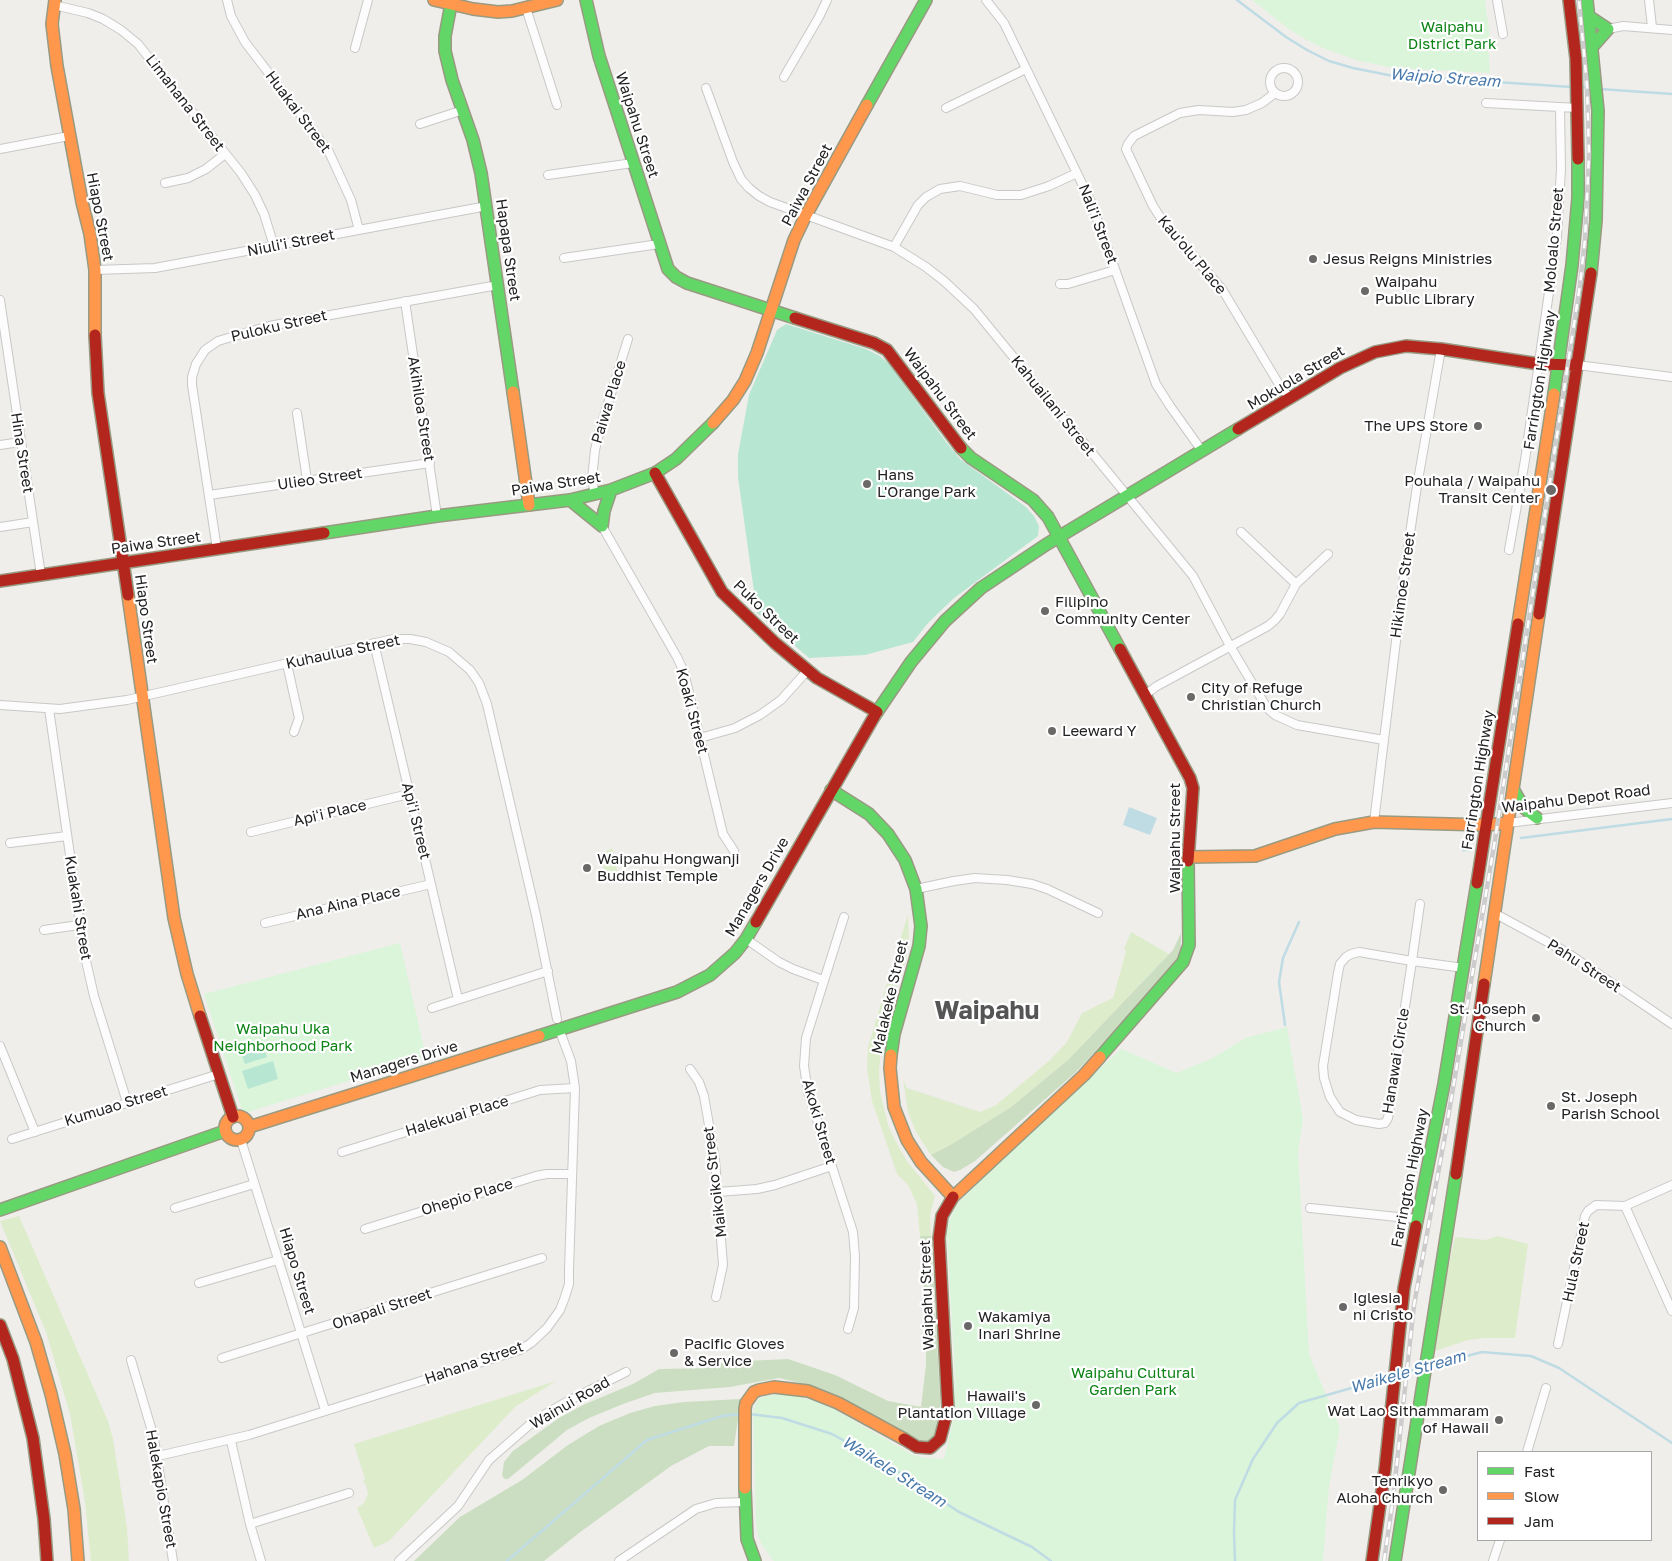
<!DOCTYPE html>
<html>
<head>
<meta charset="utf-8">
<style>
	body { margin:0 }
	#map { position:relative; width:1672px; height:1561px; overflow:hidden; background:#f0eeeb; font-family:"Golos Text",sans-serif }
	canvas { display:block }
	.legend { position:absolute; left:1477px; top:1451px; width:175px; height:90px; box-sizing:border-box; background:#fff; border:1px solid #a7a7a7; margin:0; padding:6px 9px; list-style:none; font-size:15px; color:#222 }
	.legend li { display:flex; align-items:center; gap:10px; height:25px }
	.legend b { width:25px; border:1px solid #a7a7a7 }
</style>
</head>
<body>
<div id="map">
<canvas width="1672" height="1561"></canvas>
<ul class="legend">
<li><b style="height:6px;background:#63d668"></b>Fast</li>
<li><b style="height:6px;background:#ff974d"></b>Slow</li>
<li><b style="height:6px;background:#b3261e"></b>Jam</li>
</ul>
</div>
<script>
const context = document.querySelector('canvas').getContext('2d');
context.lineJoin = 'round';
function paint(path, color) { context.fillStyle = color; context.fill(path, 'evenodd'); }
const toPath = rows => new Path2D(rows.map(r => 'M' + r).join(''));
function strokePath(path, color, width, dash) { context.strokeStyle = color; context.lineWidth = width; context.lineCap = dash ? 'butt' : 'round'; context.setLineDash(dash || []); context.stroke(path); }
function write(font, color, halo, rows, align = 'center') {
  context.font = font + ' "Golos Text",sans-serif'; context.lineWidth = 4.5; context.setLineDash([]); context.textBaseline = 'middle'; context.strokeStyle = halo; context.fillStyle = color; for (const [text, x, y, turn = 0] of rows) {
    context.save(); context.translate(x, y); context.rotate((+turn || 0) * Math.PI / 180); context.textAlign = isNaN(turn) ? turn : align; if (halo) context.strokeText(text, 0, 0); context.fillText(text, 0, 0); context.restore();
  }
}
paint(toPath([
	[612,848,618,874,605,877,602,857,605,852],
	[908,914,909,944,906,960,890,1008,881,1047,879,1071,880,1092,889,1128,897,1144,907,1161,935,1196,930,1215,931,1236,920,1236,917,1204,908,1185,897,1174,872,1101,867,1068,868,1047],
	[1131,932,1169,954,1068,1060,1011,1107,952,1144,931,1155,916,1132,908,1112,903,1079,907,1088,980,1112,996,1105,1050,1060,1067,1042,1082,1013,1113,998,1126,952,1124,949],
	[19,1216,108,1421,113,1439,127,1528,129,1561,91,1561,85,1502,70,1414,46,1332,0,1221],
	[1498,1236,1528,1244,1515,1338,1484,1338,1468,1340,1435,1351,1446,1278,1455,1237,1486,1240],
	[556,1381,515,1407,389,1541,374,1548,357,1508,364,1503,368,1494,366,1485,363,1482,365,1479,354,1444]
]), '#ddeccb');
paint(toPath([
	[1181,933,1181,948,1176,961,1171,969,1076,1072,975,1161,960,1170,954,1172,943,1167,931,1155,952,1144,1011,1107,1068,1060,1173,950],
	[920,1236,931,1236,940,1395,940,1419,936,1433,928,1441,922,1442,908,1437,838,1396,809,1385,779,1378,730,1387,655,1393,623,1404,589,1418,567,1430,508,1479,505,1479,502,1476,504,1462,513,1451,559,1418,583,1405,633,1384,659,1369,707,1368,724,1362,788,1359,835,1375,888,1401,921,1407,926,1365,926,1318],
	[741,1399,734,1446,709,1446,671,1466,579,1533,544,1561,414,1561,460,1517,522,1480,568,1445,599,1426,630,1413,655,1406,684,1402]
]), '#cbdec1');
paint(toPath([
	[1252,0,1485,0,1491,45,1488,45,1490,73,1394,68,1356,60,1323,48,1307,40,1289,29],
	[400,943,426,1057,248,1112,242,1110,204,994],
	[1287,1027,1303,1119,1298,1152,1309,1354,1340,1428,1329,1486,1323,1561,774,1561,762,1545,758,1535,756,1521,753,1412,757,1401,762,1397,772,1395,791,1395,814,1401,835,1410,913,1455,926,1458,944,1459,954,1417,954,1403,955,1376,947,1237,947,1226,956,1206,986,1174,1121,1049,1177,1073,1213,1058,1245,1038]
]), '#daf5da');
paint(toPath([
	[786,324,866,349,880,356,889,364,946,442,960,459,1026,507,1034,516,1039,526,1038,536,954,598,928,623,913,642,865,655,809,658,757,613,738,477,738,454,749,395,777,330],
	[263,1046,267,1057,245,1064,241,1053],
	[273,1061,278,1079,248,1089,242,1071]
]), '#b7e6d2');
paint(toPath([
	[1129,807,1157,818,1150,835,1123,825]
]), '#bfdbe3');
strokePath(toPath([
	[1237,0,1286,37,1307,50,1329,61,1353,68,1388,75,1572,87],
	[1580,87,1592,88],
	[1600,89,1672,94],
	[1521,838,1672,819],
	[1463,850,1473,850],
	[1285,1025,1279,982,1283,958,1299,922],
	[1429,1366,1482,1352,1531,1356,1559,1368,1672,1443],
	[1400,1374,1421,1368],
	[749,1414,782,1418,832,1434,888,1465,959,1512,1032,1547,1051,1561],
	[507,1561,647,1440,722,1416,741,1414],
	[1235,1561,1234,1532,1235,1500,1253,1459,1277,1423,1299,1403,1390,1377]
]), '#bfdbe3', 2.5);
const street = toPath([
	[227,0,231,16,245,42,329,152,351,200,359,230],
	[986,0,1004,23,1091,202,1156,384,1170,406,1202,451],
	[1497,0,1503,34],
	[1649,0,1652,27],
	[54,5,88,13,103,19,121,30,138,44,241,173,255,195,264,214,274,246],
	[526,8,557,105],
	[1608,29,1623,26,1672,30],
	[355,48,368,0],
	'1270 82a14 14 0 1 1 28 0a14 14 0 1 1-28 0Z',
	[784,77,819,17,827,0],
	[706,88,733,162,741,179,749,188,759,196,770,202,894,247,926,267,944,281,974,309,1193,576,1230,646,1267,708,1275,715,1297,725,1384,740],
	[1275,93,1262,103,1246,110,1233,112,1199,110,1180,113,1134,136,1128,144,1126,149,1153,206,1162,220,1222,289,1280,386,1290,398],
	[1486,103,1578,108],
	[946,108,1026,69],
	[420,124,463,110],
	[0,149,69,136],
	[548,175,633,163],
	[165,183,188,178,206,169,225,154],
	[894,247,918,205,926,197,940,189,960,186,997,195,1021,195,1049,186,1077,173],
	[564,258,659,244],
	[95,270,155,268,487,206],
	[1060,284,1068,284,1115,270],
	[0,300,41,575],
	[405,301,437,516],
	[1577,365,1672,377],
	[297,413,307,480],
	[0,445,20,442],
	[209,495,430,463],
	[595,495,592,479,595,450,600,429,628,339],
	[602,526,677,657,684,672,723,834,734,851],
	[0,527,33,522],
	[1241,532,1296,584],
	[217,549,192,385,192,377,196,364,205,350,218,341,269,326,498,285],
	[1509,550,1525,460,1557,236,1561,169,1560,108],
	[374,643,458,999],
	[287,664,299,718,294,732],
	[1146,694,1157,686,1268,626,1275,620,1280,614,1296,584,1328,554],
	[0,705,60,709,127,700,393,639,410,639,426,642,449,652,470,670,479,683,487,704,536,915,557,1019],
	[49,709,84,952,94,996,127,1102],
	[700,738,735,728,760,715,781,700,807,671],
	[1374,822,1405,567,1417,486,1441,349],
	[1508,823,1672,803],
	[251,832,409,794],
	[10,843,67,836],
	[916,889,954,881,975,878,1007,880,1032,884,1047,889,1098,913],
	[1420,904,1412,961,1464,968],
	[1494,913,1566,952,1672,1024],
	[844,917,806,1038,804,1066,808,1092,853,1232,855,1256,854,1308,848,1329],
	[265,923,431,884],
	[44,930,79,925],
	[746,939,779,962,793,969,823,980],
	[1359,952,1412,961,1388,1118,1385,1123,1379,1124,1356,1120,1340,1112,1330,1097,1324,1078,1323,1066,1338,973,1340,964,1346,957,1351,954,1359,952],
	[432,1008,548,971],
	[0,1046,35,1132],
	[690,1069,699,1082,704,1096,715,1160,723,1265,716,1297],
	[12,1139,219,1074],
	[241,1140,325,1410],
	[342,1152,540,1090,575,1088],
	[718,1192,757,1189,775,1185,832,1166],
	[1625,1206,1672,1311],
	[175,1208,254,1184],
	[1310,1208,1417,1219],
	[365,1229,536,1176,547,1174,571,1174],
	[199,1283,278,1260],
	[1558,1344,1585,1216,1588,1211,1596,1205,1625,1206,1672,1185],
	[222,1358,542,1258],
	[131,1360,154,1438,173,1561],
	[231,1441,250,1524,261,1561],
	[1527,1452,1546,1388],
	[158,1456,249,1435,520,1350,531,1343,547,1328,560,1310,565,1297,569,1284,569,1270,575,1088,571,1061,559,1029],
	[250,1524,349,1493],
	[399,1561,458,1506,489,1460,535,1420,568,1401,626,1372],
	[619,1561,696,1509,716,1503,745,1502],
	[1493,1561,1500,1540]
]);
const fast = toPath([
	[586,0,599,56,668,269,676,277,687,283,795,318],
	[1587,0,1598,111,1596,220,1591,273],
	[451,4,445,36,445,51,452,80,473,140,481,173,513,392],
	[1590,17,1608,29,1593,46],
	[867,105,926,0],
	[1554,394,1572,265,1578,198,1578,159],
	[961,448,971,458,1033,500,1048,517,1120,649],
	[570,500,602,526],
	[602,526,604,511,611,490],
	[324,533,437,516,570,500,611,490,655,473,676,459,713,423],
	[875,715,911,662,945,621,981,588,1047,544,1238,429],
	[1513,789,1524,808,1537,818],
	[831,790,869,814,888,834,905,860,916,889,921,926,919,946,894,1034,891,1055],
	[539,1036,677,992,710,975,735,953,746,939,756,922],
	[1100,1057,1183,962,1189,945,1188,861],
	[0,1210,225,1131],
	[1416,1226,1444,1084,1477,883],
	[745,1488,747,1539,755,1561],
	[1395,1561,1456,1174]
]);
const slow = toPath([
	[55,0,52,24,57,66,82,202,90,234,95,270,95,335],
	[434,0,473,9,498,12,512,11,557,0],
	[513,392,529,505],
	[713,423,733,400,745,381,757,353,794,240,806,215,867,105],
	[128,595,174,918,187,974,200,1016],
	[1518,624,1554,394],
	[1188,857,1255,856,1335,829,1374,822,1486,825,1508,823],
	[1484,984,1539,614],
	[891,1055,890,1068,894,1107,907,1140,921,1162,953,1197],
	'225 1128a12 12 0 1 1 24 0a12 12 0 1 1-24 0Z',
	[249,1127,539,1036],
	[953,1197,1084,1075,1100,1057],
	[0,1247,36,1342,51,1394,65,1454,74,1509,78,1561],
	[745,1488,745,1409,746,1403,754,1392,759,1390,774,1387,808,1391,838,1403,904,1439]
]);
const jam = toPath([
	[1569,0,1576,59,1578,159],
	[795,318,874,343,887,350,961,448],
	[95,335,98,393,128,595],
	[1238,429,1340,368,1375,352,1406,346,1441,349,1539,364,1577,365],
	[655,473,722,592,775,643,817,678,877,712],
	[0,581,324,533],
	[1539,614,1591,273],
	[1120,649,1190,778,1193,788,1188,861],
	[1477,883,1518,624],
	[756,922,875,715],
	[200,1016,233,1117],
	[1456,1174,1484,984],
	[0,1325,13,1359,33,1438,44,1519,47,1561],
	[904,1439,917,1447,930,1448,940,1439,948,1409,939,1238,942,1216,953,1197],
	[1372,1561,1385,1469,1404,1288,1416,1226]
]);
strokePath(street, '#c9c8c7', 10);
strokePath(fast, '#999a82', 14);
strokePath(slow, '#999a82', 14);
strokePath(jam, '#999a82', 14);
strokePath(street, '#fdfcfc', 8);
strokePath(fast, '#63d668', 11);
strokePath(slow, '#ff974d', 11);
strokePath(jam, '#b3261e', 11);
const rail = toPath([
	[1384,1561,1393,1499,1414,1305,1446,1130,1495,840,1580,285,1585,239,1589,154,1587,86,1579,0]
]);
strokePath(rail, '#ccc', 4.5);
strokePath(rail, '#fff', 2.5, [8]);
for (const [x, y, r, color] of [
	[1313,259,5,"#6a6968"],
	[1365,291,5,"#6a6968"],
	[1478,426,5,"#6a6968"],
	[867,484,5,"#6a6968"],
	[1551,490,6,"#6a6968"],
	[1045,611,5,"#6a6968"],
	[1191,697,5,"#6a6968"],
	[1052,731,5,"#6a6968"],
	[587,868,5,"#6a6968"],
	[1536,1018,5,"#6a6968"],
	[1551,1106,5,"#6a6968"],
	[1343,1307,5,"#6a6968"],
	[968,1326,5,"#6a6968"],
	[674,1353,5,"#6a6968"],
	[1036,1405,5,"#6a6968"],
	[1499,1420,5,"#6a6968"],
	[1443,1490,5,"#6a6968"]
]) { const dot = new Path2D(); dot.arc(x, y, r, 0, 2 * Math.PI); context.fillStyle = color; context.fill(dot); strokePath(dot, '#fff', 2); }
write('15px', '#0c8416', '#fff', [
	["Waipahu",1452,27],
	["District Park",1452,44],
	["Waipahu Uka",283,1029],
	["Neighborhood Park",283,1046],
	["Waipahu Cultural",1133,1373],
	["Garden Park",1133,1390]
]);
write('15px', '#222', '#fff', [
	["Limahana Street",185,103,52],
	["Huakai Street",298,112,53],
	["Waipahu Street",637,125,72],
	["Paiwa Street",807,185,-62],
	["Hiapo Street",100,217,79],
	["Nali'i Street",1098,224,69],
	["Moloalo Street",1554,240,-85],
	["Niuli'i Street",291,243,-11],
	["Hapapa Street",508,250,82],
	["Kau'olu Place",1192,255,50],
	["Puloku Street",279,326,-13],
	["Mokuola Street",1296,378,-31],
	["Farrington Highway",1540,380,-81],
	["Waipahu Street",940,394,53],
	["Paiwa Place",609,402,-73],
	["Kahuailani Street",1053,406,51],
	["Akihiloa Street",421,409,81],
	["Hina Street",22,453,81],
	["Ulieo Street",320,479,-8],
	["Paiwa Street",556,484,-9],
	["Paiwa Street",156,543,-8],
	["Hikimoe Street",1403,585,-82],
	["Puko Street",766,612,44],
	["Hiapo Street",146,619,82],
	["Kuhaulua Street",343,652,-12],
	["Koaki Street",692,711,75],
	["Farrington Highway",1478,780,-81],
	["Waipahu Depot Road",1576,799,-7],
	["Apiʻi Place",330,813,-13],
	["Apiʻi Street",416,821,76],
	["Waipahu Street",1175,838,-90],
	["Managers Drive",757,887,-60],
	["Ana Aina Place",348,903,-13],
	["Kuakahi Street",78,908,81],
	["Pahu Street",1584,966,33],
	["Malakeke Street",890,997,-77],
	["Hanawai Circle",1396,1061,-81],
	["Managers Drive",404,1062,-17],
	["Kumuao Street",116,1106,-17],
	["Halekuai Place",457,1116,-17],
	["Akoki Street",819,1122,74],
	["Farrington Highway",1410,1178,-79],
	["Maikoiko Street",715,1182,-97],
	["Ohepio Place",467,1197,-17],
	["Hula Street",1576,1262,-78],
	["Hiapo Street",297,1271,73],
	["Waipahu Street",927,1295,-92],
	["Ohapali Street",382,1309,-18],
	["Hahana Street",474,1363,-19],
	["Wainui Road",570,1403,-30],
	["Halekapio Street",161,1489,80]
]);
write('15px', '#222', '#fff', [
	["Jesus Reigns Ministries",1323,259],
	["Waipahu",1375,282],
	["Public Library",1375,299],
	["The UPS Store",1468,426,"right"],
	["Hans",877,475],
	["L'Orange Park",877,492],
	["Pouhala / Waipahu",1540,481,"right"],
	["Transit Center",1540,498,"right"],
	["Filipino",1055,602],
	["Community Center",1055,619],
	["City of Refuge",1201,688],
	["Christian Church",1201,705],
	["Leeward Y",1062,731],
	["Waipahu Hongwanji",597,859],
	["Buddhist Temple",597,876],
	["St. Joseph",1526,1009,"right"],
	["Church",1526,1026,"right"],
	["St. Joseph",1561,1097],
	["Parish School",1561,1114],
	["Iglesia",1353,1298],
	["ni Cristo",1353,1315],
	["Wakamiya",978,1317],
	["Inari Shrine",978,1334],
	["Pacific Gloves",684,1344],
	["& Service",684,1361],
	["Hawaii's",1026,1396,"right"],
	["Plantation Village",1026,1413,"right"],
	["Wat Lao Sithammaram",1489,1411,"right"],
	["of Hawaii",1489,1428,"right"],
	["Tenrikyo",1433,1481,"right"],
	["Aloha Church",1433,1498,"right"]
], 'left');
write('italic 16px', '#4a7aab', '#fff', [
	["Waipio Stream",1445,78,4],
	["Waikele Stream",1408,1372,-16],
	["Waikele Stream",894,1472,32]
]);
write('bold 25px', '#555', '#fff', [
	["Waipahu",987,1011]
]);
</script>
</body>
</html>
